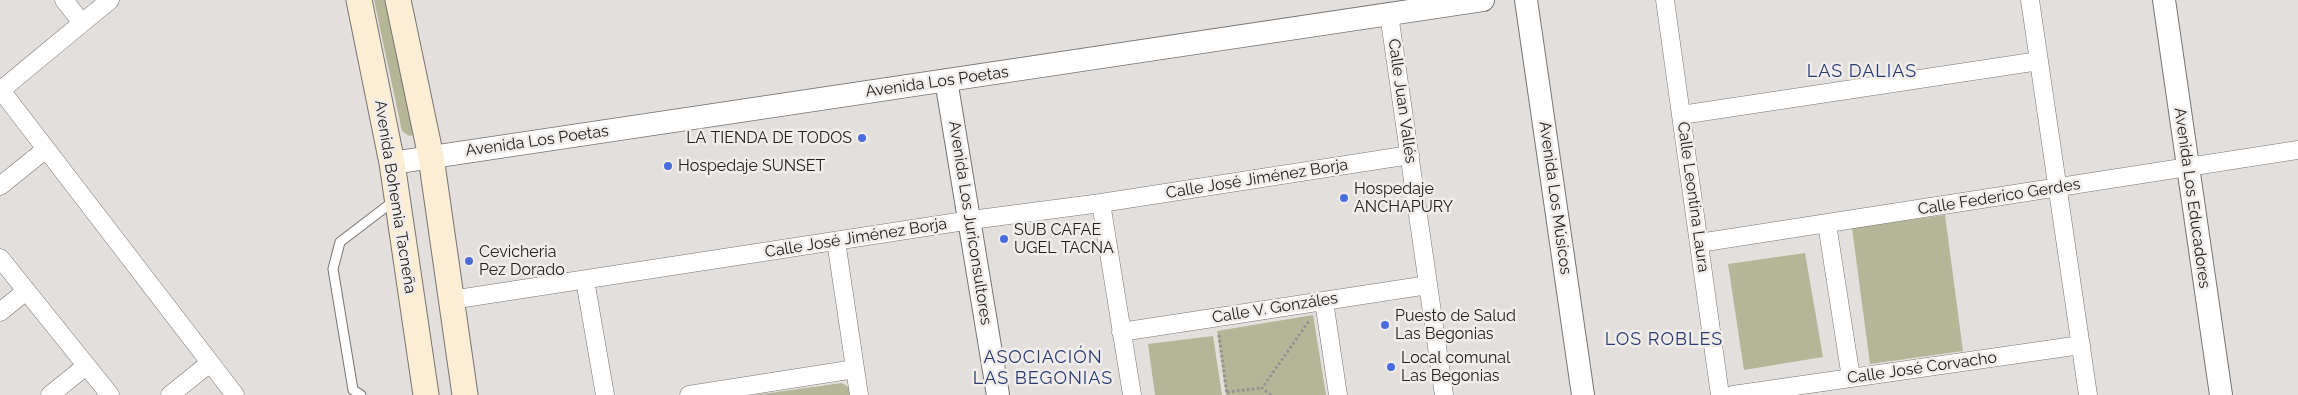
<!DOCTYPE html>
<html>
<head>
<meta charset="utf-8">
<style>
	body { margin:0 }
	canvas { display:block; background:#e3dfdd }
</style>
</head>
<body>
<canvas width="2298" height="395"></canvas>
<script>
const context = document.querySelector('canvas').getContext('2d');
context.lineJoin = 'round';
function paint(path, color) { context.fillStyle = color; context.fill(path, 'evenodd'); }
const toPath = rows => new Path2D(rows.map(r => 'M' + r).join(''));
function strokePath(path, color, width, dash) { context.strokeStyle = color; context.lineWidth = width; context.lineCap = dash ? 'butt' : 'round'; context.setLineDash(dash || []); context.stroke(path); }
function write(font, color, halo, rows, align = 'center') {
  context.font = font + ' Raleway,sans-serif'; context.lineWidth = 5; context.setLineDash([]); context.textBaseline = 'middle'; context.strokeStyle = halo; context.fillStyle = color; for (const [text, x, y, turn = 0] of rows) {
    context.save(); context.translate(x, y); context.rotate((+turn || 0) * Math.PI / 180); context.textAlign = isNaN(turn) ? turn : align; if (halo) context.strokeText(text, 0, 0); context.fillText(text, 0, 0); context.restore();
  }
}
paint(toPath([
	[374,0,393,0,417,134,409,136,402,131],
	[1945,215,1963,351,1870,364,1852,228],
	[1805,253,1823,357,1744,370,1728,264],
	[1313,315,1326,395,1226,395,1217,331],
	[1213,336,1222,395,1155,395,1148,344],
	[842,383,850,388,851,395,755,395]
]), '#b5b697');
const service = toPath([
	[361,395,353,390,333,269,340,242,395,200]
]);
const minor = toPath([
	[64,0,82,23],
	[1665,0,1720,395],
	[2030,0,2088,395],
	[1389,14,1444,395],
	[0,89,235,395],
	[1,90,110,0],
	[1681,115,2039,61],
	[0,186,46,149],
	[1101,203,1132,395],
	[1827,224,1851,378],
	[836,241,859,395],
	[1699,243,2298,150],
	[0,258,110,395],
	[585,280,605,395],
	[451,300,971,220,1101,203,1410,155],
	[1324,301,1338,395],
	[0,312,26,291],
	[1121,332,1428,285],
	[50,395,86,366],
	[170,395,210,363],
	[689,395,855,369],
	[1733,395,2081,345]
]);
const tertiary = toPath([
	[1526,0,1583,395],
	[2164,0,2221,395],
	[946,80,998,395],
	[392,163,1483,0]
]);
const secondary = toPath([
	[359,0,392,163,426,395],
	[398,0,431,157,465,395]
]);
strokePath(service, '#777472', 11);
strokePath(minor, '#777472', 19);
strokePath(tertiary, '#777472', 24);
strokePath(secondary, '#777472', 27);
strokePath(toPath([
	[1219,335,1227,395],
	[1227,392,1262,388],
	[1271,395,1262,388,1309,321]
]), '#959190', 3, [2.5, 2.5]);
strokePath(service, '#fff', 9);
strokePath(minor, '#fff', 18);
strokePath(tertiary, '#fff', 22);
strokePath(secondary, '#fceed5', 25);
for (const [x, y, r, color] of [
	[862,138,5,"#4a6bde"],
	[668,166,5,"#4a6bde"],
	[1344,198,5,"#4a6bde"],
	[1004,239,5,"#4a6bde"],
	[469,261,5,"#4a6bde"],
	[1385,325,5,"#4a6bde"],
	[1391,367,5,"#4a6bde"]
]) { const dot = new Path2D(); dot.arc(x, y, r, 0, 2 * Math.PI); context.fillStyle = color; context.fill(dot); strokePath(dot, '#f0edea', 2); }
write('16px', '#232120', '#f0edea', [
	["Avenida Los Poetas",937,82,-8],
	["Calle Juan Vallés",1402,101,82],
	["Avenida Los Poetas",537,141,-8],
	["Calle José Jiménez Borja",1257,179,-9],
	["Avenida Bohemia Tacneña",395,197,81],
	["Calle Leontina Laura",1693,197,82],
	["Calle Federico Gerdes",1999,197,-9],
	["Avenida Los Músicos",1555,198,82],
	["Avenida Los Educadores",2192,198,82],
	["Avenida Los Juriconsultores",970,223,81],
	["Calle José Jiménez Borja",856,238,-9],
	["Calle V. Gonzáles",1275,308,-9],
	["Calle José Corvacho",1922,368,-8]
]);
write('16px', '#232120', '#f0edea', [
	["LA TIENDA DE TODOS",852,138,"right"],
	["Hospedaje SUNSET",678,166],
	["Hospedaje",1354,189],
	["ANCHAPURY",1354,207],
	["SUB CAFAE",1014,230],
	["UGEL TACNA",1014,248],
	["Cevicheria",479,252],
	["Pez Dorado",479,270],
	["Puesto de Salud",1395,316],
	["Las Begonias",1395,334],
	["Local comunal",1401,358],
	["Las Begonias",1401,376]
], 'left');
context.letterSpacing = '1px';
write('18px', '#293a73', '#f0edea', [
	["LAS DALIAS",1862,72],
	["LOS ROBLES",1664,340],
	["ASOCIACIÓN",1043,358],
	["LAS BEGONIAS",1043,379]
]);
context.letterSpacing = '0px';
</script>
</body>
</html>
